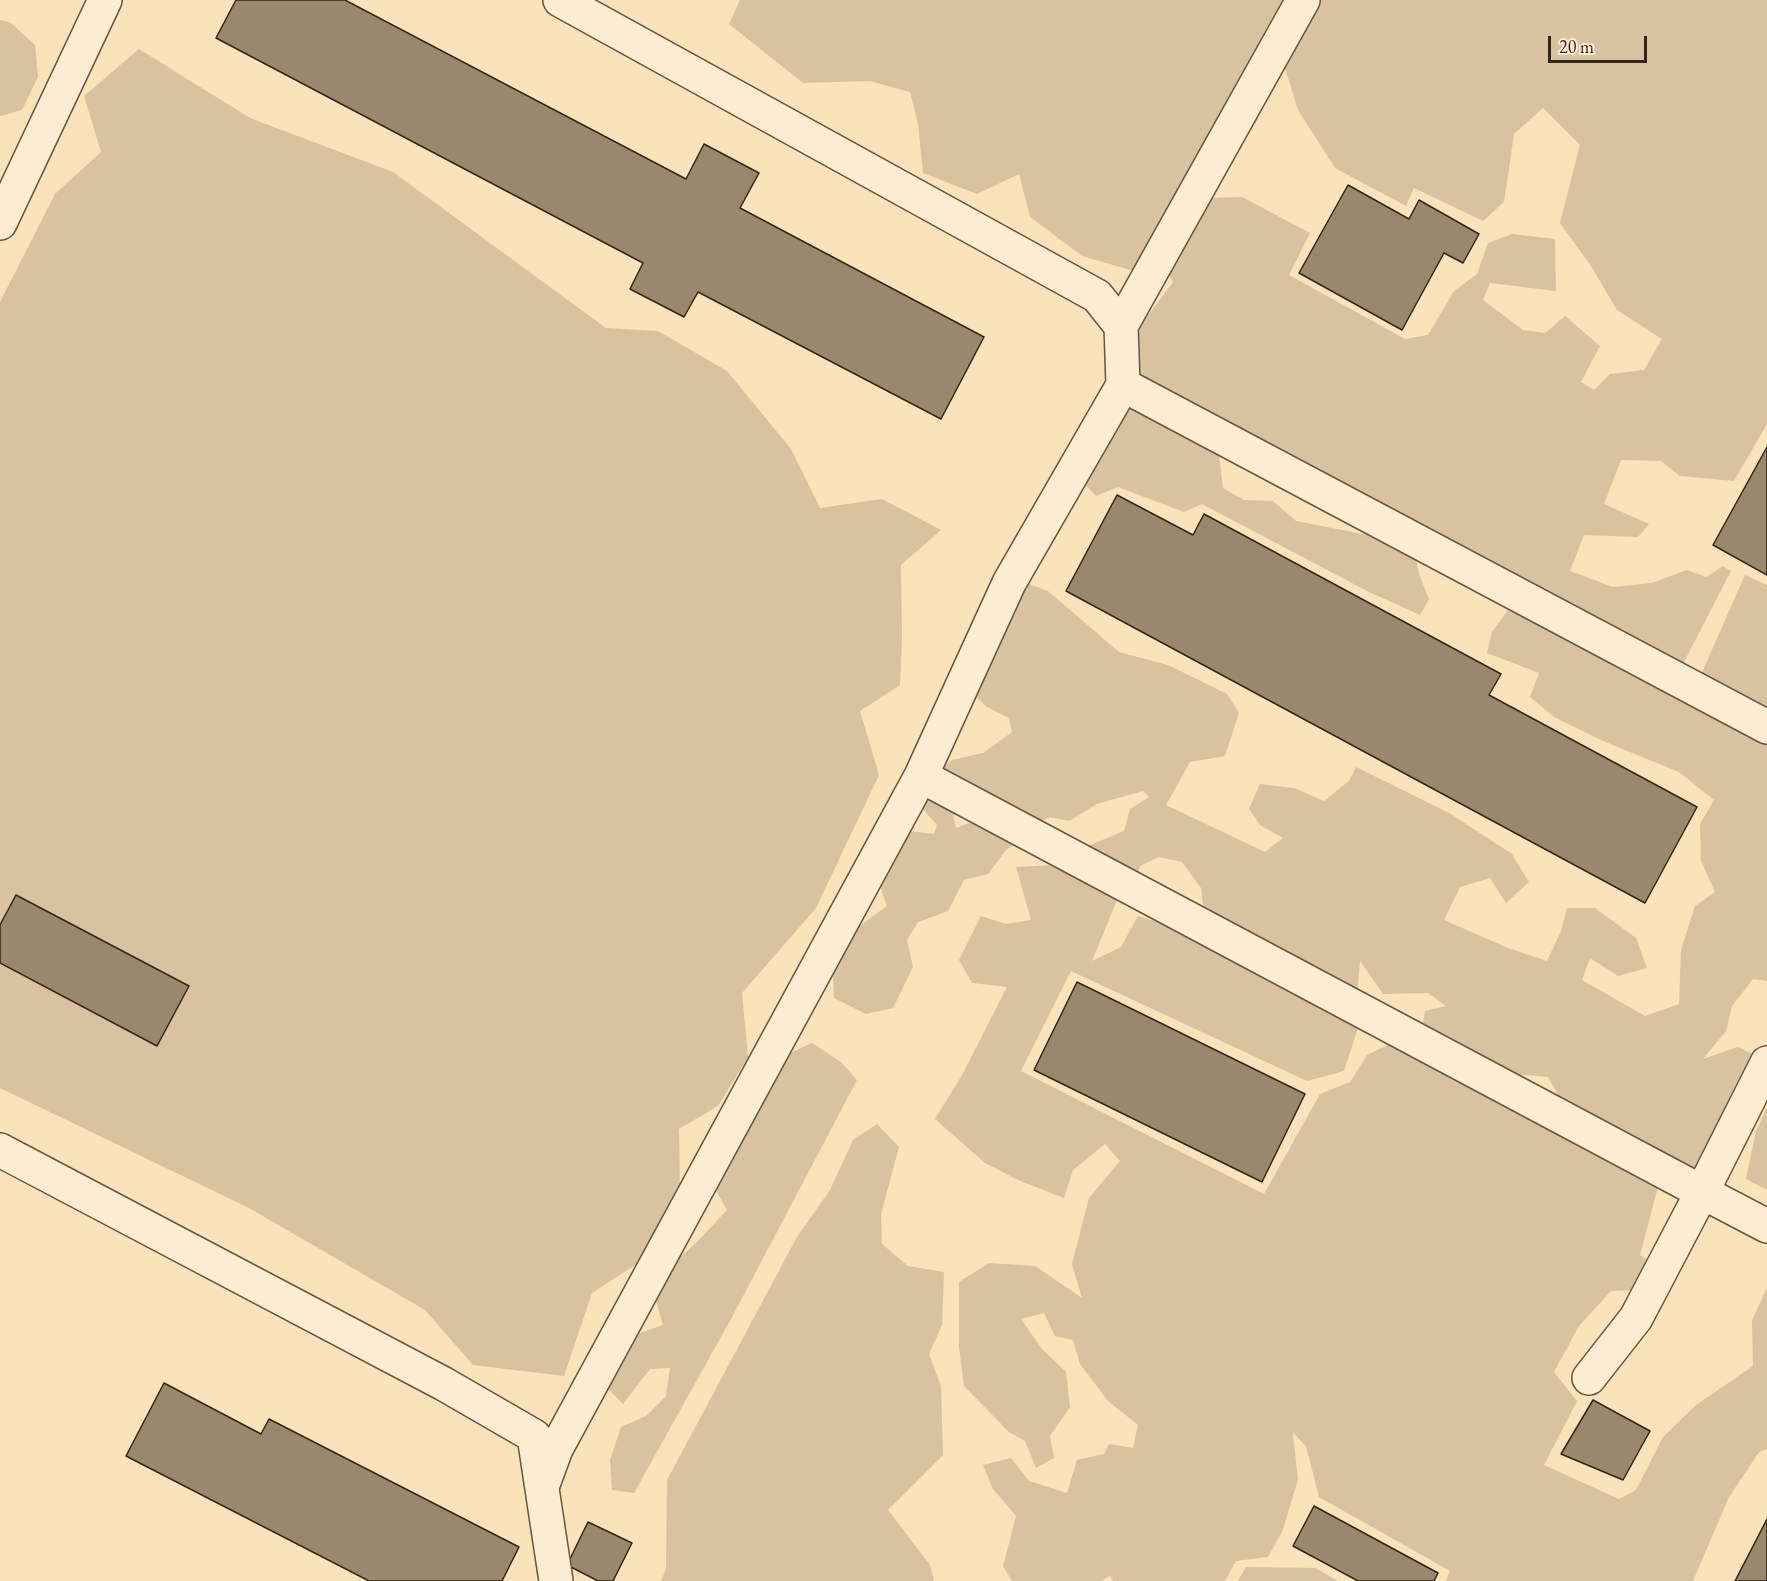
<!DOCTYPE html>
<html>
<head>
<meta charset="utf-8">
<style>
	body { margin:0 }
	#map { position:relative; width:1767px; height:1581px; overflow:hidden; background:#fae2ba; font-family:"EB Garamond",serif }
	canvas { display:block }
	.scale { position:absolute; left:1548px; top:36px; width:99px; height:27px; box-sizing:border-box; border:3px solid #332619; border-top:0; padding-left:8px; font-size:18px; line-height:21px; white-space:nowrap; color:#332619; -webkit-text-stroke:4px #fcecd2; paint-order:stroke }
</style>
</head>
<body>
<div id="map">
<canvas width="1767" height="1581"></canvas>
<div class="scale">20 m</div>
</div>
<script>
const context = document.querySelector('canvas').getContext('2d');
context.lineJoin = 'round';
function paint(path, color) { context.fillStyle = color; context.fill(path, 'evenodd'); }
const toPath = rows => new Path2D(rows.map(r => 'M' + r).join(''));
function strokePath(path, color, width, dash) { context.strokeStyle = color; context.lineWidth = width; context.lineCap = dash ? 'butt' : 'round'; context.setLineDash(dash || []); context.stroke(path); }
paint(toPath([
	[740,0,1282,0,1134,271,1082,256,1030,217,1019,174,977,194,923,173,918,124,910,92,870,81,803,83,729,24],
	[1317,0,1767,0,1767,424,1734,481,1680,476,1661,461,1621,460,1604,504,1649,524,1638,537,1584,535,1570,571,1613,587,1652,583,1687,570,1706,577,1723,566,1731,571,1684,662,1629,644,1138,381,1137,330,1173,282,1166,269,1207,198,1242,197,1310,233,1289,275,1405,339,1428,335,1454,291,1477,274,1488,243,1512,234,1555,239,1556,291,1490,283,1483,300,1523,330,1545,333,1565,316,1600,346,1581,382,1594,390,1610,374,1644,370,1662,339,1617,310,1591,266,1560,223,1580,145,1543,108,1514,134,1504,202,1483,221,1414,188,1406,206,1335,168,1298,110,1285,68,1302,25],
	[0,20,11,23,35,45,38,77,22,110,0,116],
	[139,49,250,118,393,172,606,328,658,331,727,371,791,449,820,508,882,499,941,530,901,565,902,640,900,685,860,711,879,775,816,908,742,993,748,1057,718,1106,679,1129,680,1192,658,1250,592,1293,564,1376,473,1365,425,1310,249,1208,0,1088,0,302,55,194,101,152,84,96],
	[1134,408,1174,427,1219,456,1223,488,1244,500,1273,501,1296,521,1388,539,1414,550,1419,574,1429,599,1420,615,1367,591,1202,504,1184,512,1118,487,1096,496,1079,478,1118,412],
	[1745,575,1767,585,1767,713,1700,677],
	[1023,582,1048,591,1119,652,1168,665,1227,694,1239,713,1225,756,1190,762,1166,805,1265,852,1283,838,1260,825,1249,809,1260,784,1294,788,1324,801,1349,781,1356,767,1449,813,1512,854,1529,882,1506,903,1490,878,1460,887,1444,920,1508,948,1547,961,1561,931,1567,908,1595,908,1636,938,1647,968,1618,976,1590,958,1582,980,1645,1016,1679,1004,1681,950,1695,906,1715,892,1701,861,1700,824,1714,800,1679,772,1603,741,1554,717,1530,697,1539,673,1487,653,1492,632,1508,610,1561,635,1767,745,1767,981,1753,979,1732,1006,1726,1031,1703,1059,1738,1047,1753,1054,1731,1094,1696,1176,1563,1104,1548,1077,1502,1073,1422,1030,1425,1011,1446,1006,1428,993,1383,994,1360,961,1357,995,1204,915,1201,888,1182,862,1159,857,1140,866,1136,881,1078,850,1124,831,1130,809,1149,797,1143,791,1097,804,1069,821,1050,817,1033,826,935,774,952,760,983,753,1012,732,1009,718,987,707,976,697,991,651,1005,625,1016,613,1016,601],
	[932,792,966,810,953,815,956,828,982,818,1021,840,1006,850,988,874,964,880,948,911,918,922,907,940,913,967,893,1008,866,1014,834,998,833,973,858,927,887,906,878,881,909,831,934,834,937,825,918,804],
	[1052,865,1117,900,1092,961,1121,947,1138,916,1177,928,1359,1025,1344,1071,1307,1081,1071,971,1021,1071,1264,1194,1320,1094,1350,1082,1367,1055,1390,1044,1658,1187,1640,1255,1654,1264,1641,1290,1611,1291,1579,1326,1554,1372,1577,1401,1544,1465,1619,1499,1636,1490,1663,1437,1696,1405,1753,1366,1752,1320,1767,1288,1767,1449,1759,1452,1729,1497,1693,1581,1446,1581,1450,1571,1319,1497,1306,1446,1293,1433,1298,1480,1282,1532,1268,1557,1236,1561,1225,1581,1113,1581,1110,1576,1101,1581,1012,1581,1003,1566,1016,1516,993,1489,983,1465,1011,1458,1029,1481,1067,1493,1077,1460,1104,1454,1109,1444,1133,1448,1138,1425,1108,1401,1080,1364,1073,1340,1055,1336,1044,1313,1021,1319,1042,1349,1066,1372,1070,1407,1050,1436,1054,1458,1036,1468,1025,1441,1009,1432,964,1386,959,1347,959,1282,989,1263,1035,1266,1082,1298,1072,1264,1089,1198,1120,1161,1105,1144,1073,1170,1064,1198,1018,1180,985,1163,935,1119,962,1075,1007,987,972,983,959,960,981,916,1006,924,1031,920,1016,867],
	[812,1043,841,1062,857,1080,731,1319,634,1493,612,1490,610,1460,621,1427,646,1416,666,1396,670,1368,650,1369,623,1404,604,1385,626,1338,663,1325,655,1298,666,1270,697,1242,727,1210,714,1187,784,1056],
	[1767,1107,1767,1190,1746,1179,1756,1131],
	[877,1124,899,1147,881,1214,882,1244,908,1266,944,1272,942,1325,929,1354,941,1386,943,1455,888,1510,930,1565,934,1581,661,1581,666,1569,667,1480,797,1237,830,1190,853,1140],
	[1246,1567,1315,1568,1338,1581,1238,1581]
]), '#d8c29f');
const building = toPath([
	[236,0,345,0,686,179,704,144,759,173,740,208,984,337,941,419,698,292,684,317,630,289,643,263,216,38,236,0],
	[1348,185,1409,219,1419,200,1479,234,1463,263,1444,253,1402,330,1299,273,1348,185],
	[1767,447,1767,575,1713,545,1767,447],
	[1117,495,1193,535,1204,514,1501,674,1489,695,1697,807,1645,903,1066,591,1117,495],
	[16,895,189,986,157,1046,0,963,0,925,16,895],
	[1077,982,1305,1094,1262,1182,1034,1070,1077,982],
	[164,1383,261,1434,269,1419,519,1547,502,1581,369,1581,126,1456,164,1383],
	[1593,1400,1650,1431,1623,1480,1561,1454,1593,1400],
	[1314,1506,1438,1573,1434,1581,1358,1581,1293,1546,1314,1506],
	[1767,1519,1767,1581,1735,1581,1767,1519],
	[588,1522,632,1543,613,1581,598,1581,567,1565,588,1522]
]);
paint(building, '#9a886d');
strokePath(building, '#332619', 1.5);
const minor = toPath([
	[560,0,1097,296,1121,326,1123,385,1009,583,921,776],
	[0,223,105,0],
	[1121,326,1303,0],
	[1123,385,1767,727],
	[1767,1063,1702,1192,1767,1226],
	[0,1150,444,1384,534,1436,556,1581],
	[542,1487,556,1449,921,776,1702,1192,1636,1318,1589,1378]
]);
strokePath(minor, '#655541', 36);
strokePath(minor, '#fcecd2', 33);
</script>
</body>
</html>
